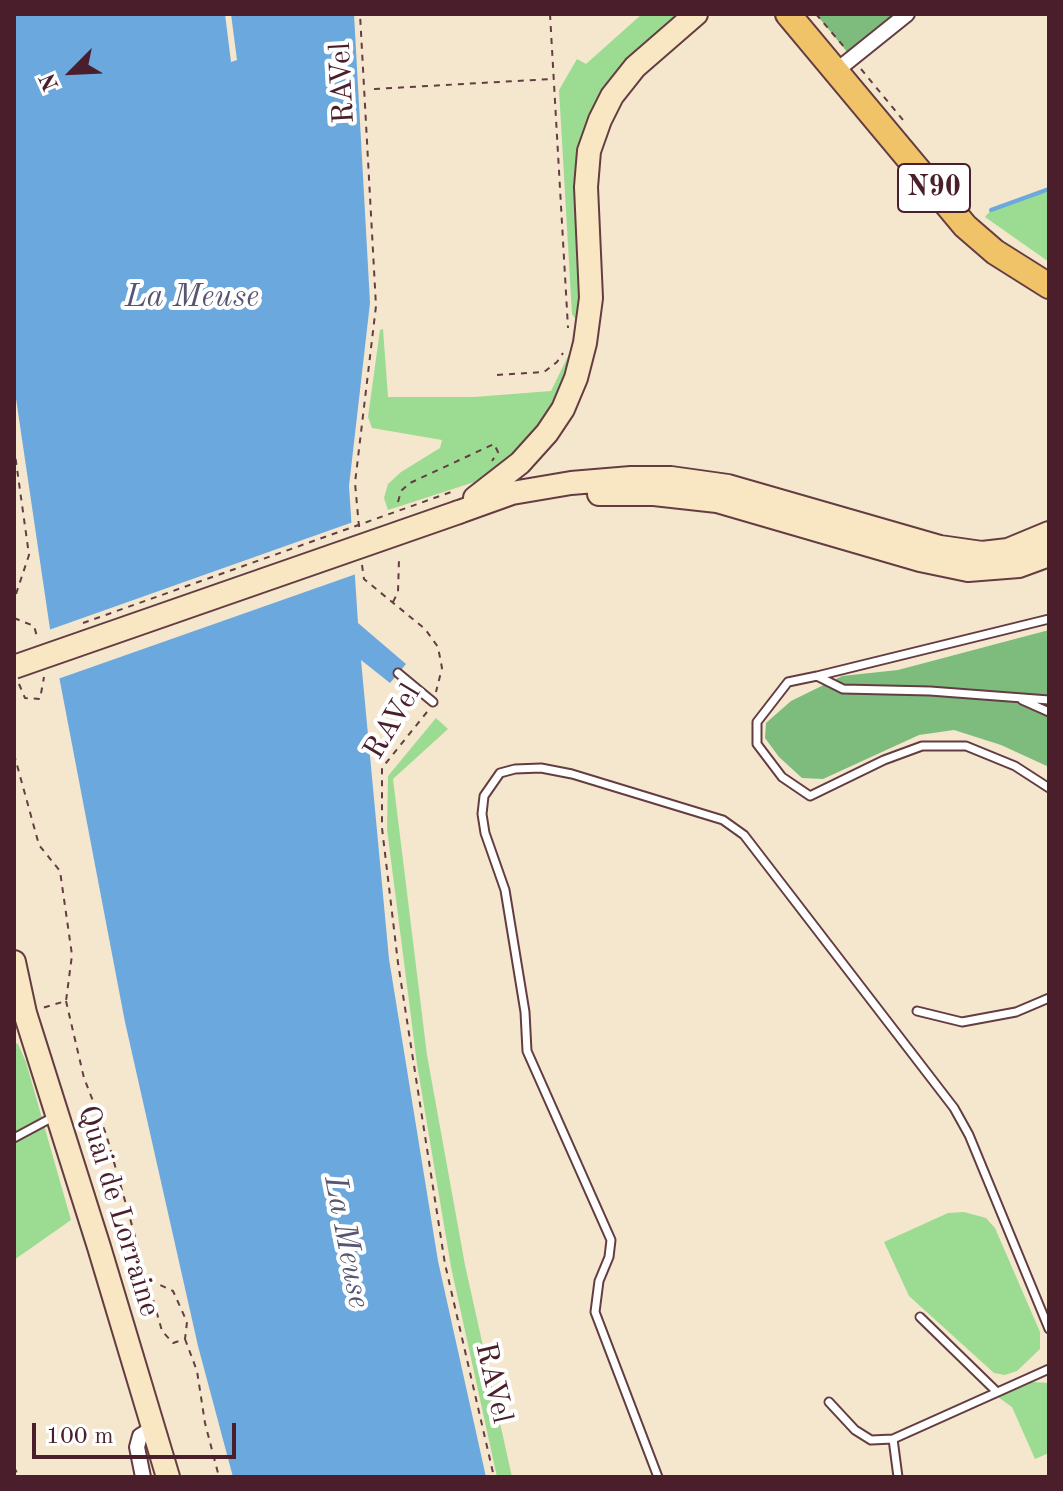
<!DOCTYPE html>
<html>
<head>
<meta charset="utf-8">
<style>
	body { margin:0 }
	#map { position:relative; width:1063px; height:1491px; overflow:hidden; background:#f5e6ce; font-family:"Old Standard TT",serif }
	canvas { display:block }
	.frame { position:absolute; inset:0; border:16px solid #4a1f2b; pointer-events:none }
	.north { position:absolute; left:32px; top:32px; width:80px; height:80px; -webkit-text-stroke:6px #fff; paint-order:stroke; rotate:246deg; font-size:22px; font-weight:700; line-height:32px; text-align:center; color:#4a1f2b }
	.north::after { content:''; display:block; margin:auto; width:28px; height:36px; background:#4a1f2b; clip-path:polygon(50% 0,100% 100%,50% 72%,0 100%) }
	.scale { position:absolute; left:32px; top:1423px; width:204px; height:36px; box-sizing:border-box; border:4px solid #4a1f2b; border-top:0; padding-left:10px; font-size:24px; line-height:28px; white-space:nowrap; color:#4a1f2b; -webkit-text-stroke:6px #fff; paint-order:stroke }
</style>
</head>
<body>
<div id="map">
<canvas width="1063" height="1491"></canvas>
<div class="frame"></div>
<div class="north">N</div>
<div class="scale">100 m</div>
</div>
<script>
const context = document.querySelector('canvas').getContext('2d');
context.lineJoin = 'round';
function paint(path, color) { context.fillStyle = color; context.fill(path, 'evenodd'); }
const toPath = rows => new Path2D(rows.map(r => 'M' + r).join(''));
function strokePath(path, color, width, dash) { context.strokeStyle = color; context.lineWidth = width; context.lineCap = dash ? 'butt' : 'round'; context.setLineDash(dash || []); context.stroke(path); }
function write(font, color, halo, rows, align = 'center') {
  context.font = font + ' "Old Standard TT",serif'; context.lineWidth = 8; context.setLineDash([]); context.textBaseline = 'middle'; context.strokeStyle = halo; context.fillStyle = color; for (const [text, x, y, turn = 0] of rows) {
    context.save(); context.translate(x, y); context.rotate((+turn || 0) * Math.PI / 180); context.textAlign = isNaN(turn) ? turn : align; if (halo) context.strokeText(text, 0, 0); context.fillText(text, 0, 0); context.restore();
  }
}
paint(toPath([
	[642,14,682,14,627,60,602,92,583,133,575,178,584,302,577,321,572,314,559,90,577,59,586,64],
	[1049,189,1049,262,985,217,991,210],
	[383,329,388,397,474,397,551,391,571,350,574,347,576,350,556,400,523,448,493,476,388,510,384,498,388,484,401,472,440,448,442,440,372,428,368,417,380,330],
	[436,718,448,729,393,779,427,1055,465,1265,512,1477,497,1477,451,1267,417,1064,387,829,388,776],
	[14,1042,18,1044,26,1062,71,1220,14,1260],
	[964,1212,986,1218,995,1228,1040,1332,1040,1349,1017,1371,1005,1375,994,1373,909,1296,884,1242,948,1213],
	[1033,1382,1049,1383,1049,1453,1035,1459,1012,1407,998,1397]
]), '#9cdc92');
paint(toPath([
	[816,14,907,14,852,58],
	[1049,630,1049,767,1001,745,954,730,919,735,823,779,802,778,779,757,765,738,766,723,791,701,842,676,898,670]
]), '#7dbc7c');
paint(toPath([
	[14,14,225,14,231,62,237,60,231,14,354,14,370,303,349,486,358,623,406,664,390,683,361,660,389,959,438,1261,486,1477,233,1477,198,1346,125,1022,50,629,14,385]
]), '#6ba8dd');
paint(toPath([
	[356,521,359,573,55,680,46,631]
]), '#f5e6ce');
strokePath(toPath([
	[991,210,1049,189]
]), '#6ba8dd', 4);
const lane = toPath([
	[1049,619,817,676,843,689,930,691,1049,700],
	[398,673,433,702],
	[817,676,788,682,757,722,757,744,782,777,810,796,884,760,922,746,966,746,1015,766,1049,788],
	[1022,700,1049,712],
	[917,1011,962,1022,1016,1012,1049,998],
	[14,1138,55,1116],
	[920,1317,997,1392],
	[829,1402,855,1430,871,1440,893,1439,1049,1369],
	[893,1439,898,1477],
	[658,1477,595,1312,599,1281,609,1257,611,1240,527,1051,525,1012,505,890,485,833,482,814,484,796,500,773,515,769,541,768,572,774,723,820,744,835,954,1108,969,1135,1049,1329]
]);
const street = toPath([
	[836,71,907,14],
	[143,1477,137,1447,140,1436,153,1428]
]);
const secondary = toPath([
	[599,494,654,494,717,501,920,560,968,570,1019,566,1049,555],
	[475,498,520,463,547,433,563,409,576,378,585,343,591,298,586,187,589,151,600,120,612,96,635,67,696,14],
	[459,512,512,493,571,483,631,478,671,478,728,486,940,547,982,553,1008,550,1049,533],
	[14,962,25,1013,99,1247,168,1477]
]);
const primary = toPath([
	[788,14,965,226,995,252,1049,286]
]);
strokePath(lane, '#643d43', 11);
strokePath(street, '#643d43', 18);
strokePath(secondary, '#643d43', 26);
strokePath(primary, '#643d43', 28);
strokePath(toPath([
	[550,14,568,328],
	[816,14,845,48],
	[861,69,903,120],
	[374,89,552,79],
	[497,375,544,372,557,362,563,353],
	[14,447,29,555,14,600],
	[398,502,401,491,410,483,494,444,498,452,492,461],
	[359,527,355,483,376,306,360,14],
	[362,565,364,579,425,629,438,647,442,668,436,692],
	[393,602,398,592,399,559],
	[14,618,34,626,38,640],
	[19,684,25,698,40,699,44,677],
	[427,712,382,768,382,828,398,963,445,1264,494,1477],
	[14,754,39,845,60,871,72,955,66,1001,42,1008],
	[66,1001,84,1078,106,1134,162,1331,173,1343,185,1339,187,1322,173,1291,149,1280],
	[185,1339,197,1371,205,1423,219,1477],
	[14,1467,19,1477]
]), '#643d43', 2, [6, 6]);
strokePath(lane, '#fff', 7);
strokePath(street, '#fff', 14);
strokePath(secondary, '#f9e7c3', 22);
strokePath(primary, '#f0c369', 24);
const secondaryBridge = toPath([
	[14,667,459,512]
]);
strokePath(secondaryBridge, '#643d43', 26, []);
strokePath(toPath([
	[83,623,454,491]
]), '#643d43', 2, [6, 6]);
strokePath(secondaryBridge, '#f9e7c3', 22);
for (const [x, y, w] of [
	[934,188,72]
]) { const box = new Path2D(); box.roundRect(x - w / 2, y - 24, w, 48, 6); context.fillStyle = '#fff'; context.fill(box); strokePath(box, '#4a1f2b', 2); }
write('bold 28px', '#4a1f2b', null, [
	["N90",934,188]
]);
write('30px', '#4a1f2b', '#fff', [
	["RAVel",343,83,-93],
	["RAVel",393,722,-59],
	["Quai de Lorraine",118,1211,73],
	["RAVel",493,1383,77]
]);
write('italic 32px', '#575672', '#fff', [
	["La Meuse",192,298],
	["La Meuse",346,1242,79]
]);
</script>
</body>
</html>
